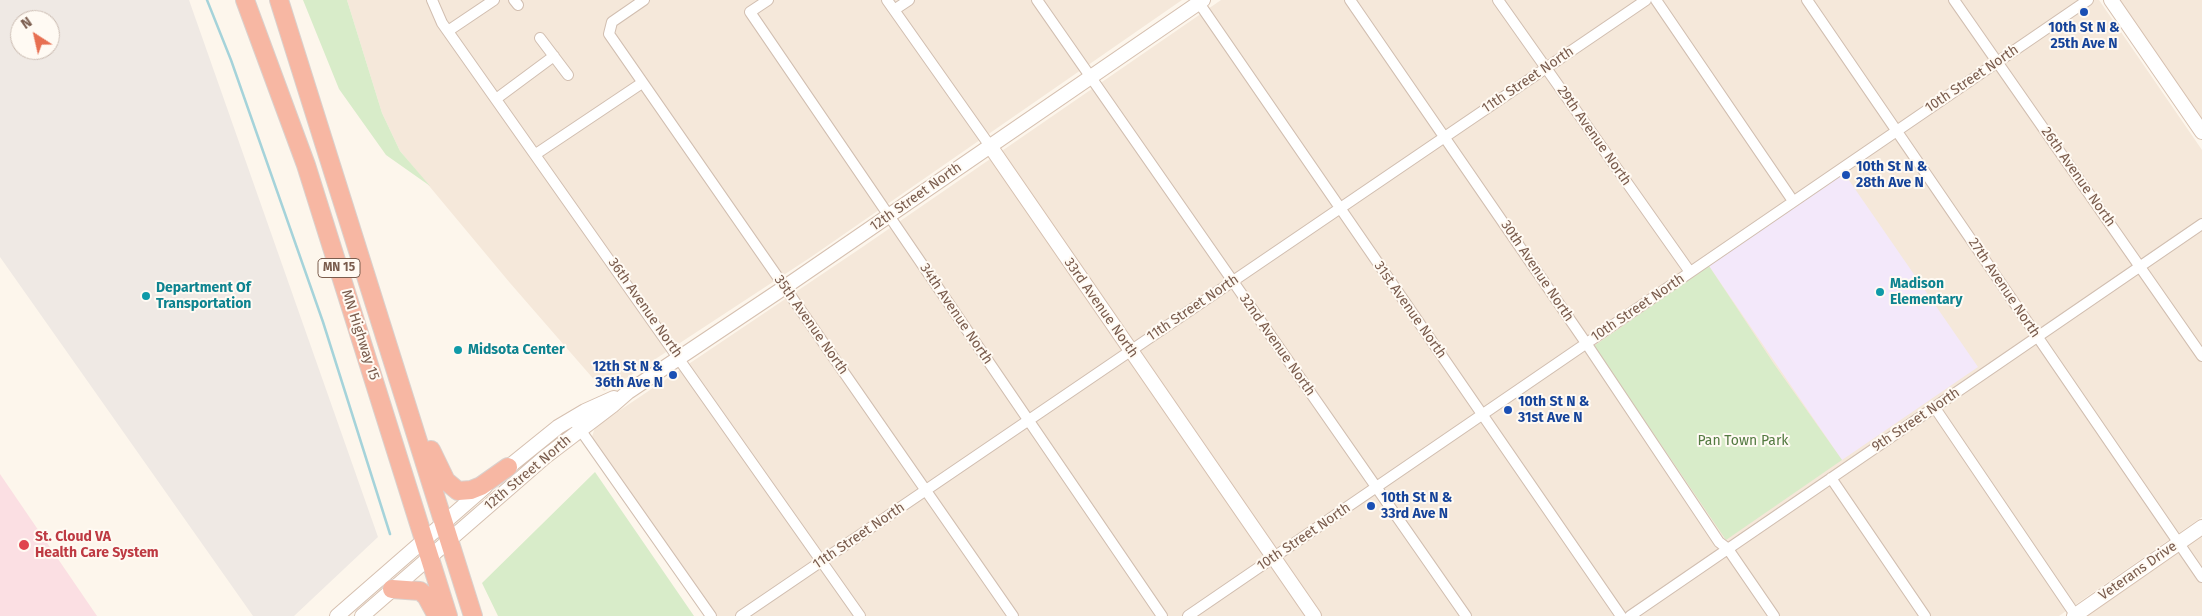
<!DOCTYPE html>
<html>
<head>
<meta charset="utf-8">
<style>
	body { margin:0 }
	#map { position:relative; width:2202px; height:616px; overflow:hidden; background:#fdf6ec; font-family:"Fira Sans",sans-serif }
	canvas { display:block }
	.north { position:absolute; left:10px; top:10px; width:50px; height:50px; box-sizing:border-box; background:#fffaf3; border:1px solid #cabbb1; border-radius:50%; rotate:325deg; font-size:14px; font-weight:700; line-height:20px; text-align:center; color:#7a5c4d }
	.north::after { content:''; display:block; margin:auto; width:18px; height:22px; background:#e76f51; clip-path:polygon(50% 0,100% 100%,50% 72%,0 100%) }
</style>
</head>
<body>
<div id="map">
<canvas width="2202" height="616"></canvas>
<div class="north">N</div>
</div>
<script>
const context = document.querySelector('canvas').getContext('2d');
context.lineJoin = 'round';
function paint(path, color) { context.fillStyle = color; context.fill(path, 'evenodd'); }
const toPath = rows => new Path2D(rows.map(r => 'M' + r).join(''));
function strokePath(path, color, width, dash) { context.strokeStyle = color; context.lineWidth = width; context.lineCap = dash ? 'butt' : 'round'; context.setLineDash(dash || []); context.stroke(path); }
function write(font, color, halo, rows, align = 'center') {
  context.font = font + ' "Fira Sans",sans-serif'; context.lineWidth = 4; context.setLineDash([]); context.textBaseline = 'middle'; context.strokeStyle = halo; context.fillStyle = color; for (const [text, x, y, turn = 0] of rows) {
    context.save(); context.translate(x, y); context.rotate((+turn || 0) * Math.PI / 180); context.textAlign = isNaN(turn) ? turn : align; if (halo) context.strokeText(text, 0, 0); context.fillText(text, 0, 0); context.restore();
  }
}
paint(toPath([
	[347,0,1182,0,811,257,628,377,604,391,510,283,400,151,382,113],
	[1221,0,2099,0,2202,150,2202,517,2059,616,716,616,592,437,595,427,861,248],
	[2118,0,2202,0,2202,122],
	[2202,537,2202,616,2087,616]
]), '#f5e8da');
paint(toPath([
	[0,0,189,0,378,537,294,616,253,616,0,257],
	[20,20,50,20,50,50,20,50]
]), '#efe9e4');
paint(toPath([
	[1844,173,1978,367,1842,460,1709,266]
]), '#f3e8fa');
paint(toPath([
	[0,474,97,616,0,616]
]), '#fbdfe3');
paint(toPath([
	[303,0,347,0,382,113,400,151,430,186,386,155,339,89],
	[1709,266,1774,364,1842,460,1726,540,1594,346],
	[595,472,694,616,498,616,482,583]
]), '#d8ecc9');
strokePath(toPath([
	[207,0,231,60,323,322,390,534]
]), '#a5d3da', 2.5);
const street = toPath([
	[432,0,442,23,860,616],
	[514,0,518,5],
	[644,0,612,22,609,34,1013,616],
	[768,0,750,12,1162,616],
	[887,0,990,146],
	[1037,0,1466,616],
	[1350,0,1586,343,1719,542,1728,549,1774,616],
	[1498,0,1690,272],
	[1656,0,1793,201],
	[1807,0,2202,577],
	[1954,0,2202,356],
	[1199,3,1621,616],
	[894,10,909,0],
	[448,31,494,0],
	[540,38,568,75],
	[496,99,554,56],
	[536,154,642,83],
	[1935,408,2076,616],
	[572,418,711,616],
	[1831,478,1925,616],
	[741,616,1646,0],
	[1188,616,2088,0],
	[1630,616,2202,224]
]);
const secondary = toPath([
	[2111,0,2202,132],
	[990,146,1314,616],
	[501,473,558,427,585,411,614,398],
	[337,616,485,487],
	[362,616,545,457,612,406,628,392,785,287,1203,0],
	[2074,616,2202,527]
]);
const highway = toPath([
	[245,0,306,165,448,616],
	[279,0,473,616],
	[431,450,446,481,458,491,471,490,481,486,508,467],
	[392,589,420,591,426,596,437,616]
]);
strokePath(street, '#d1beb0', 12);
strokePath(secondary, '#d6c0b0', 16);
strokePath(highway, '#dad1cd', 20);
strokePath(street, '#fff', 10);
strokePath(secondary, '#fff', 14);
strokePath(highway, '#f7b7a3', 18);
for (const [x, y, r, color] of [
	[2084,12,5,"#1a4fb4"],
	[1846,175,5,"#1a4fb4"],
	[1880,292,5,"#0f9aa8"],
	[146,296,5,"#0f9aa8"],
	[458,350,5,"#0f9aa8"],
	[673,375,5,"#1a4fb4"],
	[1508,410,5,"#1a4fb4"],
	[1371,506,5,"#1a4fb4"],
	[24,545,6,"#e0444e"]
]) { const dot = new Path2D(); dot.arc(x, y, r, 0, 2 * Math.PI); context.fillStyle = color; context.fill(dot); strokePath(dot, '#fffaf3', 2); }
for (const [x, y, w] of [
	[339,268,42]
]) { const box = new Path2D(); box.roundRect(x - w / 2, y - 9.5, w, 19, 4); context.fillStyle = '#fffaf3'; context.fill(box); strokePath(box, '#7a5c4d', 1); }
write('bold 12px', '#7a5c4d', null, [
	["MN 15",339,268]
]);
write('bold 14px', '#164399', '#fffaf3', [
	["10th St N &",2084,28,"center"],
	["25th Ave N",2084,44,"center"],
	["10th St N &",1856,167],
	["28th Ave N",1856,183],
	["12th St N &",663,367,"right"],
	["36th Ave N",663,383,"right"],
	["10th St N &",1518,402],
	["31st Ave N",1518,418],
	["10th St N &",1381,498],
	["33rd Ave N",1381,514]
], 'left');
write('14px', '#7a5c4d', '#fffaf3', [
	["10th Street North",1972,79,-34],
	["11th Street North",1528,80,-34],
	["29th Avenue North",1594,136,55],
	["26th Avenue North",2078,177,55],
	["12th Street North",916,197,-35],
	["30th Avenue North",1537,271,56],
	["27th Avenue North",2004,288,56],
	["36th Avenue North",645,308,55],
	["33rd Avenue North",1101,308,55],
	["11th Street North",1193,308,-34],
	["10th Street North",1638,308,-34],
	["31st Avenue North",1410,310,55],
	["34th Avenue North",956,314,56],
	["35th Avenue North",811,325,55],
	["MN Highway 15",360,335,72],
	["32nd Avenue North",1277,345,55],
	["9th Street North",1916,420,-34],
	["12th Street North",528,473,-40],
	["11th Street North",859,536,-34],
	["10th Street North",1304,537,-34],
	["Veterans Drive",2138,571,-35]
]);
write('bold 14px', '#0d838f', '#fffaf3', [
	["Madison",1890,284],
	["Elementary",1890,300],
	["Department Of",156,288],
	["Transportation",156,304],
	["Midsota Center",468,350]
], 'left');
write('14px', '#537a41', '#fffaf3', [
	["Pan Town Park",1743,441]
]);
write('bold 14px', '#be3a42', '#fffaf3', [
	["St. Cloud VA",35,537],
	["Health Care System",35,553]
], 'left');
</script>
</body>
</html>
